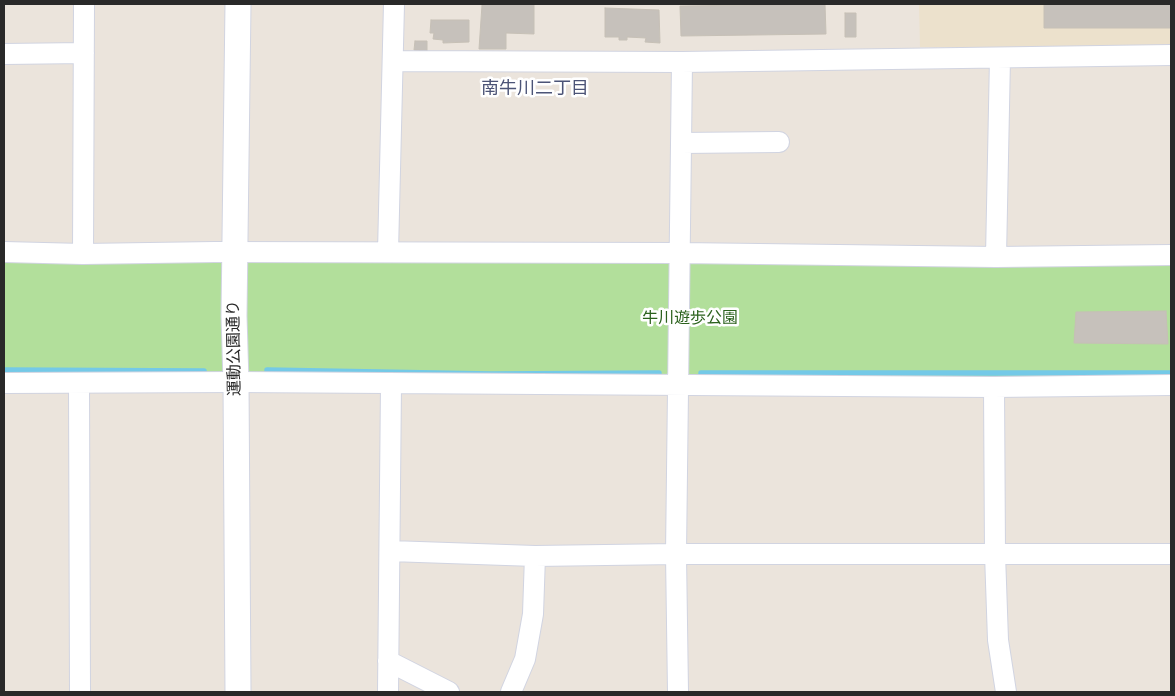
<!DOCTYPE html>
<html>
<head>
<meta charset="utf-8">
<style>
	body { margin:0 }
	#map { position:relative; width:1175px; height:696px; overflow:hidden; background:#ebe4dc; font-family:Poppins,sans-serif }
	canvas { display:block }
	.frame { position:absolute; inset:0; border:5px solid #292929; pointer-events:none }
</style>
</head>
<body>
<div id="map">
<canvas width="1175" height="696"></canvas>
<div class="frame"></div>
</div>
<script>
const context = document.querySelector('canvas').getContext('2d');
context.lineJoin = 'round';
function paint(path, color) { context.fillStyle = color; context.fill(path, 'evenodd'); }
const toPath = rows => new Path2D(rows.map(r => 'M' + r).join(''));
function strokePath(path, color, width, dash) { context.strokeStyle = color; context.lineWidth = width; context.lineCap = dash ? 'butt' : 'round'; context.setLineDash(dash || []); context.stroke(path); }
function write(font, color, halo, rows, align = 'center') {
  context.font = font + ' Poppins,"Noto Sans JP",sans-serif'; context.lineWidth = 5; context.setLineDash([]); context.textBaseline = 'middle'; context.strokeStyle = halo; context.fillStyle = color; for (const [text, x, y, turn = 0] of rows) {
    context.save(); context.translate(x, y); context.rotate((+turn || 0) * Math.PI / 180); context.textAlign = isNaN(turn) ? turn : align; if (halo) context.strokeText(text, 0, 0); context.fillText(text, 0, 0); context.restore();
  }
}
paint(toPath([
	[919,4,1171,4,1171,48,920,47]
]), '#ece1cc');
paint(toPath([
	[4,252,1171,255,1171,385,4,383]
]), '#b2df9b');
strokePath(toPath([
	[4,370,204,371],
	[267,370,491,374,659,373],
	[701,373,1171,373]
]), '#74c9e7', 5.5);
const building = toPath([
	[490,4,534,4,534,34,506,33,506,49,479,49,482,5,490,4],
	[825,4,826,34,681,36,680,6,825,4],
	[1044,4,1171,4,1171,28,1044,28,1044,4],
	[605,8,659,10,660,43,645,42,646,38,627,37,627,40,619,40,619,37,605,37,605,8],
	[845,13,856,13,856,37,845,37,845,13],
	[431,20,469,20,469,42,443,43,443,40,433,39,434,33,430,33,431,20],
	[415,41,427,41,427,51,414,50,415,41],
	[1166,311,1168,344,1074,343,1076,312,1166,311]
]);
paint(building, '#c6c1bb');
strokePath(building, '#c6c0b6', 1);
const minor = toPath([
	[4,54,84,53],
	[393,61,682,62,1171,55],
	[681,143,779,142],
	[4,252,83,254,215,252,680,253,996,257,1171,255],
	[388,252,394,4],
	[83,254,84,4],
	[996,257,1000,58],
	[4,383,236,382,994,387,1171,385],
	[79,383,80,692],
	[994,387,995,554,998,640,1006,692],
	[390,551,535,556,676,554,1171,554],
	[388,661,449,692],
	[388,692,391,384],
	[511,692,525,659,533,614,535,556],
	[678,692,676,554,682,62]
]);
const tertiary = toPath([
	[238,4,234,316,236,382,238,692]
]);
strokePath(minor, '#d1d4e1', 22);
strokePath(tertiary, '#d1d4e1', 27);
strokePath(minor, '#fff', 20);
strokePath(tertiary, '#fff', 25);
write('16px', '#2c621e', '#fff', [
	["牛川遊歩公園",690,319]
]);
write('16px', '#292929', '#fff', [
	["運動公園通り",235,348,-91]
]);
write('18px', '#4c5477', '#fff', [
	["南牛川二丁目",535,89]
]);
</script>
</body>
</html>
